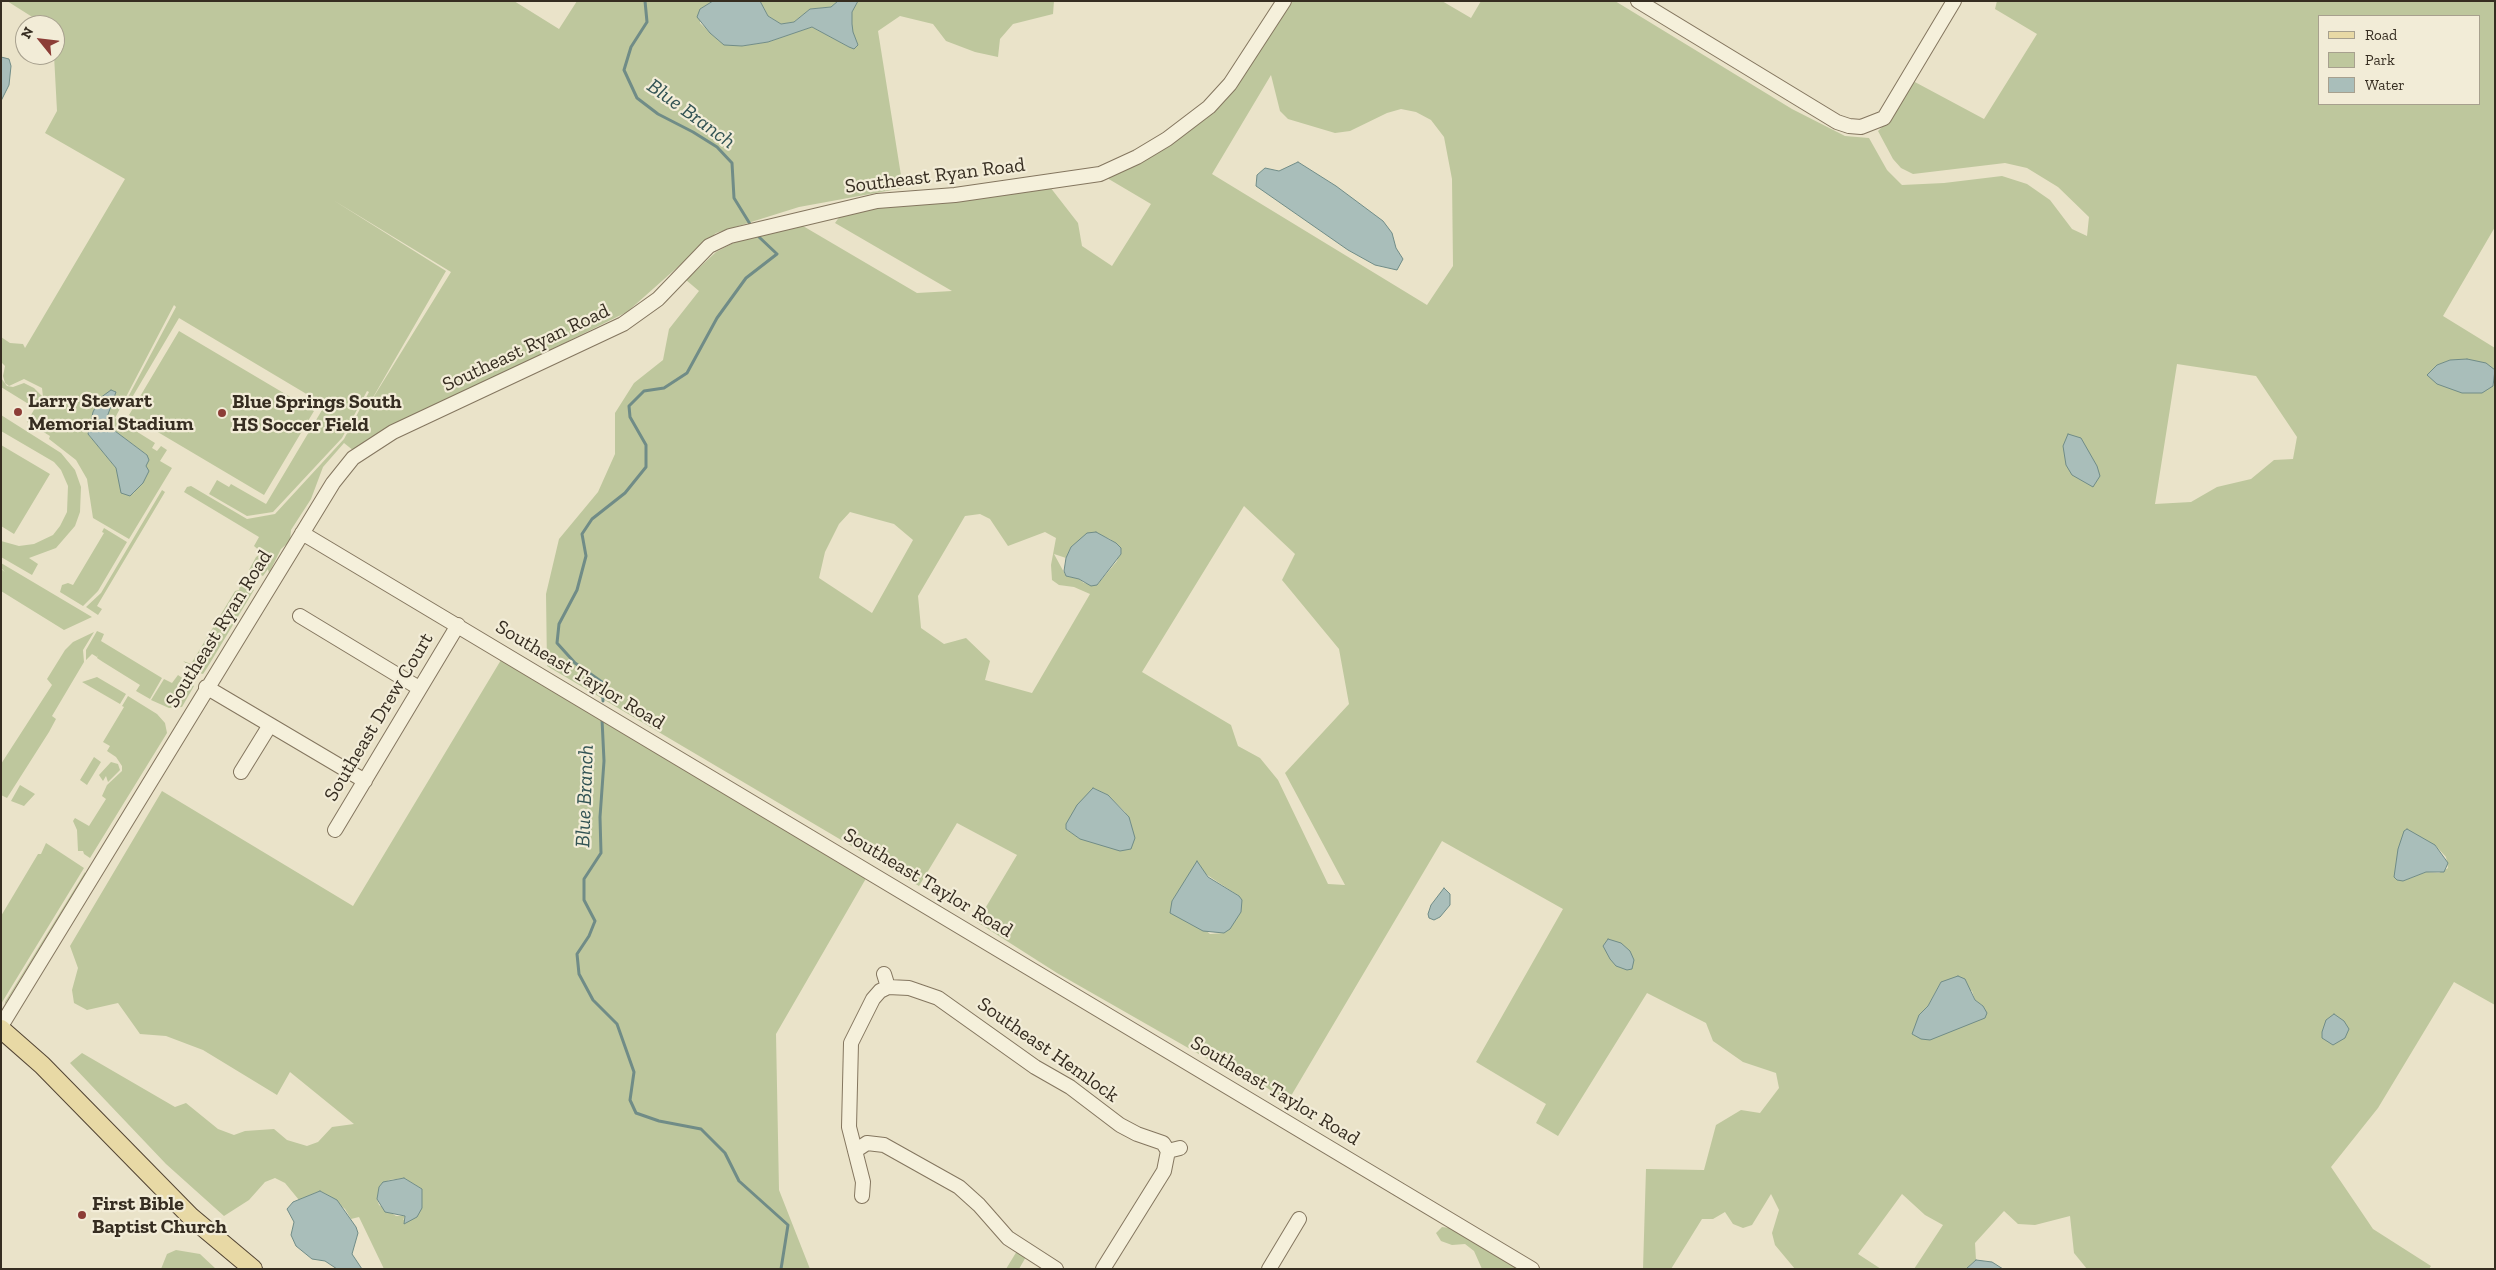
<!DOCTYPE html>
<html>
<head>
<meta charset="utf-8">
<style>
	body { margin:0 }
	#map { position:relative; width:2496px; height:1270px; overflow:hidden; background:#eae3c9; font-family:"Zilla Slab",serif }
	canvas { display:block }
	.frame { position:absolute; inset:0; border:2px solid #362d21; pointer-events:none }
	.legend { position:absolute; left:2318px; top:15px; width:162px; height:90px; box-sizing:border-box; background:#f2ecd7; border:1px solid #a7a08e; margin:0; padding:6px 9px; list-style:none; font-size:15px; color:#362d21 }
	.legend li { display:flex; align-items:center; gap:10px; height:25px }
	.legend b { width:25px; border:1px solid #a7a08e }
	.north { position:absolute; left:15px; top:15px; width:50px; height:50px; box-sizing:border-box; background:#f2ecd7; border:1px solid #a7a08e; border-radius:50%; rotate:299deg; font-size:14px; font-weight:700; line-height:20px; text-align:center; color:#362d21 }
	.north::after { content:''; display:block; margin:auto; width:18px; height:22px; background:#8c3d36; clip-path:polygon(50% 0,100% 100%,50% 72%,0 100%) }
</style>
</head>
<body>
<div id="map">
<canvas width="2496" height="1270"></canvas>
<div class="frame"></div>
<ul class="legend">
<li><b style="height:6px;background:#e8d9a5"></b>Road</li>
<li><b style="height:14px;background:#bec79d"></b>Park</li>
<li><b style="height:14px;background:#a9beba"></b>Water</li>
</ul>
<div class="north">N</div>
</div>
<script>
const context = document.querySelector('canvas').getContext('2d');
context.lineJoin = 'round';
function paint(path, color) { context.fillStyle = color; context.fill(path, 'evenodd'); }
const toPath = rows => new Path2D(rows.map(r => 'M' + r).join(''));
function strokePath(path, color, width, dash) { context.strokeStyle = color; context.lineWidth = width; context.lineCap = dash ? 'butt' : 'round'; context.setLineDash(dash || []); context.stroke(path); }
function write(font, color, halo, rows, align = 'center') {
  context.font = font + ' "Zilla Slab",serif'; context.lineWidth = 4.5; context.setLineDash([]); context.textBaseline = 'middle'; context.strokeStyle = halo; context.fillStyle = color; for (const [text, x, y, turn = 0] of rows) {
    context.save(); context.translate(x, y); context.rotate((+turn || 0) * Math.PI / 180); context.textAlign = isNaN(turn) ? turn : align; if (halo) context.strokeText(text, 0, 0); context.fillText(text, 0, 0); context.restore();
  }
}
paint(toPath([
	[7,1,514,1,559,29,577,1,713,1,700,9,700,23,719,41,742,46,768,42,812,27,849,47,858,45,852,32,852,12,858,1,1054,1,1053,14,1013,24,1000,39,998,57,975,52,946,41,933,24,900,16,878,31,903,188,799,207,716,233,627,312,378,435,354,451,344,443,323,467,311,499,291,530,290,541,281,549,269,573,268,569,263,576,249,570,256,557,262,553,254,546,259,537,184,492,187,487,191,486,247,519,275,514,344,439,369,392,367,391,342,438,273,512,247,516,209,494,217,480,229,487,231,484,266,504,325,405,179,318,130,401,127,399,176,307,174,305,115,418,155,443,152,448,157,451,161,446,167,450,160,461,172,468,129,539,93,518,87,479,76,460,49,439,50,436,27,422,35,408,1,387,1,378,7,386,13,387,24,383,34,388,43,397,42,388,24,379,9,386,5,383,3,376,5,366,1,362,1,337,10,343,23,344,25,348,125,179,45,133,57,111,54,55,55,25,45,25],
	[333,200,451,272,368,406,446,271],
	[100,398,108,414,107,425,147,455,146,466,134,493,131,494,121,485,116,468,88,434,93,412],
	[760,1,838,1,831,7,810,9,794,22,781,24,768,16],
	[1293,1,1442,1,1471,18,1481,1,1615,1,1792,109,1845,136,1869,138,1887,170,1902,185,1944,183,2002,176,2027,184,2050,200,2072,229,2087,236,2089,217,2058,187,2027,168,2005,163,1913,174,1901,168,1893,159,1878,131,1889,120,1913,81,1984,119,2037,34,1995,9,1997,1,2495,1,2495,227,2443,316,2495,348,2495,370,2450,360,2437,365,2428,375,2493,386,2495,383,2495,1005,2454,982,2378,1108,2331,1167,2373,1229,2431,1266,2429,1269,2087,1269,2074,1253,2070,1216,2035,1225,2018,1224,2004,1211,1975,1243,1976,1260,1966,1269,1914,1269,1943,1225,1925,1215,1902,1194,1858,1254,1881,1269,1795,1269,1775,1245,1772,1233,1779,1210,1771,1194,1752,1225,1743,1228,1733,1224,1725,1212,1713,1219,1702,1219,1671,1269,1643,1269,1646,1169,1704,1170,1716,1125,1741,1110,1760,1113,1779,1088,1776,1073,1743,1062,1713,1041,1706,1023,1647,993,1558,1136,1536,1123,1546,1104,1476,1062,1563,909,1442,841,1288,1101,1227,1063,1225,1069,1057,973,977,922,1017,855,957,823,919,886,547,666,546,594,559,539,598,492,615,454,615,413,634,383,663,360,669,329,699,291,686,280,716,252,735,242,803,226,917,293,952,291,835,223,840,216,889,204,1050,187,1078,223,1082,246,1112,266,1151,204,1107,178,1156,154,1194,127,1226,100],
	[2320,16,2480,16,2480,104,2320,104],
	[1271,75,1280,111,1288,119,1335,133,1350,131,1387,113,1401,109,1416,112,1431,120,1444,137,1452,179,1453,266,1427,305,1212,174],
	[2177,364,2256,376,2297,437,2293,459,2274,460,2251,479,2217,487,2191,502,2155,504],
	[1244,506,1295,554,1282,580,1339,649,1349,704,1285,773,1345,885,1328,884,1278,780,1260,758,1238,746,1231,725,1142,672],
	[850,512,894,524,913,540,872,613,819,578,825,552,839,524],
	[980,514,990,519,1008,546,1045,532,1056,538,1051,565,1052,580,1059,585,1074,587,1090,594,1032,693,985,680,990,661,966,638,944,644,921,628,918,596,965,516],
	[1096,533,1110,539,1121,548,1117,561,1097,585,1084,583,1079,579,1066,576,1054,554,1066,558,1071,547],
	[1093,788,1108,795,1125,812,1131,823,1080,839,1066,829],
	[2435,845,2446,857,2448,868,2439,873,2426,872,2403,881],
	[1195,867,1239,896,1224,933,1210,934,1172,901],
	[1941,982,1972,991,1975,1000,1983,1006,1985,1018,1979,1020,1919,1015,1928,1006],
	[179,331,314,411,264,495,129,415],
	[1,415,61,453,75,470,81,487,80,512,75,526,56,548,29,558,38,564,32,575,1,557,1,541,19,546,34,544,53,535,60,526,67,512,68,486,61,470,54,462,1,431],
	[1,445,50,474,14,534,1,526],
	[162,490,165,492,97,606,102,609,98,615,86,607,101,593],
	[104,528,127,542,98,591,83,606,60,592,62,585,68,583,73,585,104,533,102,532],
	[1,563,92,617,64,630,1,591,1,569,5,572,1,568],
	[241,581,254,590,207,668,203,674,199,673,183,661,191,664,235,591,239,590],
	[97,631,104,634,101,641,162,678,150,699,136,691,140,685,103,662,97,658,98,655,97,657,92,654,86,660,86,650],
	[94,632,83,650,84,662,52,716,56,719,49,732,7,798,1,795,1,764,52,685,47,679,65,650,73,642],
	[501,660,868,875,776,1034,779,1190,810,1269,384,1269,359,1217,351,1219,345,1209,331,1197,320,1191,299,1200,285,1183,275,1178,265,1182,249,1200,224,1216,166,1164,70,1063,82,1053,175,1107,186,1103,218,1129,234,1135,245,1131,274,1129,287,1140,307,1146,318,1142,332,1127,354,1124,290,1072,277,1095,203,1050,166,1036,140,1034,118,1003,87,1010,74,1003,72,990,78,968,70,946,162,791,353,906],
	[404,1178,422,1189,422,1196,421,1208,403,1220,405,1216,396,1216,379,1205,377,1199,379,1187,389,1180],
	[178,675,194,686,182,707,169,708,151,700,164,679,172,683],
	[97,677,126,694,120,704,82,682],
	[128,696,157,714,165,723,167,733,90,858,84,854,83,851,78,851,77,830,73,821,75,818,89,826,106,799,102,796,107,785,122,771,122,766,116,757,107,751,110,746,103,742,124,707,122,706],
	[94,757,101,762,87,785,80,780],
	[111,762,118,764,120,770,108,782,106,776,103,781,99,775],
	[20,785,35,794,24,806,11,801],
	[46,843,84,868,1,1004,1,916,38,854,41,854],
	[85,872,85,874,5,1004,5,1002],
	[1442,1227,1457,1229,1523,1269,1482,1269,1474,1251,1465,1244,1452,1245,1441,1241,1436,1233],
	[176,1250,200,1254,216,1269,161,1269,167,1254],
	[1017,1251,1027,1255,1019,1269,1006,1269]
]), '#bec79d');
const water = toPath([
	[713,1,760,1,768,16,781,24,794,22,810,9,831,7,838,1,858,1,852,12,852,24,853,32,858,45,854,49,849,47,812,27,768,42,742,46,724,45,710,33,697,17,700,9,713,1],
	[1,57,9,59,11,66,9,85,1,101,1,57],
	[1298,162,1336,186,1383,221,1392,233,1396,248,1403,259,1397,270,1375,265,1348,250,1256,186,1257,175,1265,168,1279,171,1298,162],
	[2467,359,2486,363,2495,370,2493,386,2482,393,2462,393,2437,384,2427,375,2437,365,2450,360,2467,359],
	[111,390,116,392,106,420,107,425,147,455,149,460,146,466,149,471,143,483,130,496,121,493,116,468,88,434,93,412,100,398,111,390],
	[2068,434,2081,438,2097,466,2100,476,2093,487,2072,475,2066,465,2063,446,2068,434],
	[1096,532,1116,543,1121,548,1121,554,1097,585,1091,586,1079,579,1066,576,1064,571,1066,558,1071,547,1087,533,1096,532],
	[1093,788,1108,795,1129,817,1135,838,1131,849,1120,851,1080,839,1066,829,1066,824,1077,805,1093,788],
	[2407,829,2435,845,2448,863,2444,872,2426,872,2403,881,2397,880,2394,877,2398,849,2404,831,2407,829],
	[1197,861,1208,877,1239,896,1242,900,1241,912,1230,929,1224,933,1203,931,1170,913,1172,901,1197,861],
	[1444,888,1450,894,1450,905,1440,917,1434,920,1429,918,1428,914,1431,905,1444,888],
	[1608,939,1621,943,1630,951,1634,960,1632,969,1627,970,1616,966,1610,959,1603,946,1608,939],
	[1958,976,1965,979,1975,1000,1983,1006,1987,1013,1985,1018,1930,1040,1921,1039,1912,1034,1919,1015,1928,1006,1941,982,1958,976],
	[2334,1014,2344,1021,2349,1029,2345,1038,2333,1045,2322,1038,2322,1032,2326,1020,2334,1014],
	[404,1178,422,1189,422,1208,417,1217,404,1224,405,1216,385,1212,377,1199,379,1187,383,1182,404,1178],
	[320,1191,337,1200,356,1227,358,1233,352,1254,362,1269,337,1269,325,1261,312,1259,296,1246,291,1235,294,1222,287,1209,293,1202,320,1191],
	[1976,1260,1992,1262,2003,1269,1966,1269,1976,1260]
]);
paint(water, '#a9beba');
strokePath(water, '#708c87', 1);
strokePath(toPath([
	[645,1,647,22,631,47,624,70,637,98,658,114,693,132,717,147,732,163,734,198,750,224],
	[603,701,602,682,575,663,557,643,559,624,577,590,586,556,582,534,592,519,625,493,646,467,646,445,630,417,629,406,644,391,664,388,687,373,717,318,746,278,777,254,759,237],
	[602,719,604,761,600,817,601,853,584,879,584,900,595,921,589,936,577,954,579,974,593,1000,617,1024,634,1072,630,1100,636,1113,659,1121,701,1129,725,1153,739,1181,788,1225,781,1269]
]), '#708c87', 3);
const minor = toPath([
	[1638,1,1837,122,1849,126,1861,127,1884,118,1954,1],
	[302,533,1532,1269],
	[300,616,419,688],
	[206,687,365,781],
	[241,772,270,725],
	[335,830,458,625],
	[884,974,888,987],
	[888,987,909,988,938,998,1035,1067,1070,1087,1120,1125,1137,1134,1163,1143,1168,1151],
	[1,1026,333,483,353,458,393,432,623,324,658,299,709,246,730,236,877,201,955,195,1100,174,1137,157,1167,139,1209,107,1230,84,1284,1],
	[855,1151,867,1143,884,1145,959,1187,979,1205,1008,1238,1056,1269],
	[1168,1151,1180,1148],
	[862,1196,863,1182,849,1127,851,1043,873,999,880,991,888,987],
	[1103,1269,1164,1171,1168,1151],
	[1269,1269,1299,1219]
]);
const major = toPath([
	[1,1029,42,1065,191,1217,253,1269]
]);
strokePath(minor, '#84765f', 16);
strokePath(major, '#524433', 20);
strokePath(minor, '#f5f0db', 14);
strokePath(major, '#e8d9a5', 18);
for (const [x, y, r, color] of [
	[18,412,5,"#8c3d36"],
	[222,413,5,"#8c3d36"],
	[82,1215,5,"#8c3d36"]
]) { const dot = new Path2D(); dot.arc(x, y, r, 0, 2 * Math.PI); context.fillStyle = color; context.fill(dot); strokePath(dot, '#f2ecd7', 2); }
write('20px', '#362d21', '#f2ecd7', [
	["Southeast Ryan Road",935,176,-7],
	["Southeast Ryan Road",526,348,-25],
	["Southeast Ryan Road",219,629,-58],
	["Southeast Taylor Road",580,675,31],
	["Southeast Drew Court",379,717,-59],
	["Southeast Taylor Road",928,883,31],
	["Southeast Hemlock",1048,1050,35],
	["Southeast Taylor Road",1275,1091,31]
]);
write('bold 20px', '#362d21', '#f2ecd7', [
	["Larry Stewart",28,401],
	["Memorial Stadium",28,424],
	["Blue Springs South",232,402],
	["HS Soccer Field",232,425],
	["First Bible",92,1204],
	["Baptist Church",92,1227]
], 'left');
write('italic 21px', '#325354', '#f2ecd7', [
	["Blue Branch",691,114,36],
	["Blue Branch",585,796,-88]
]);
</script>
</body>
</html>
